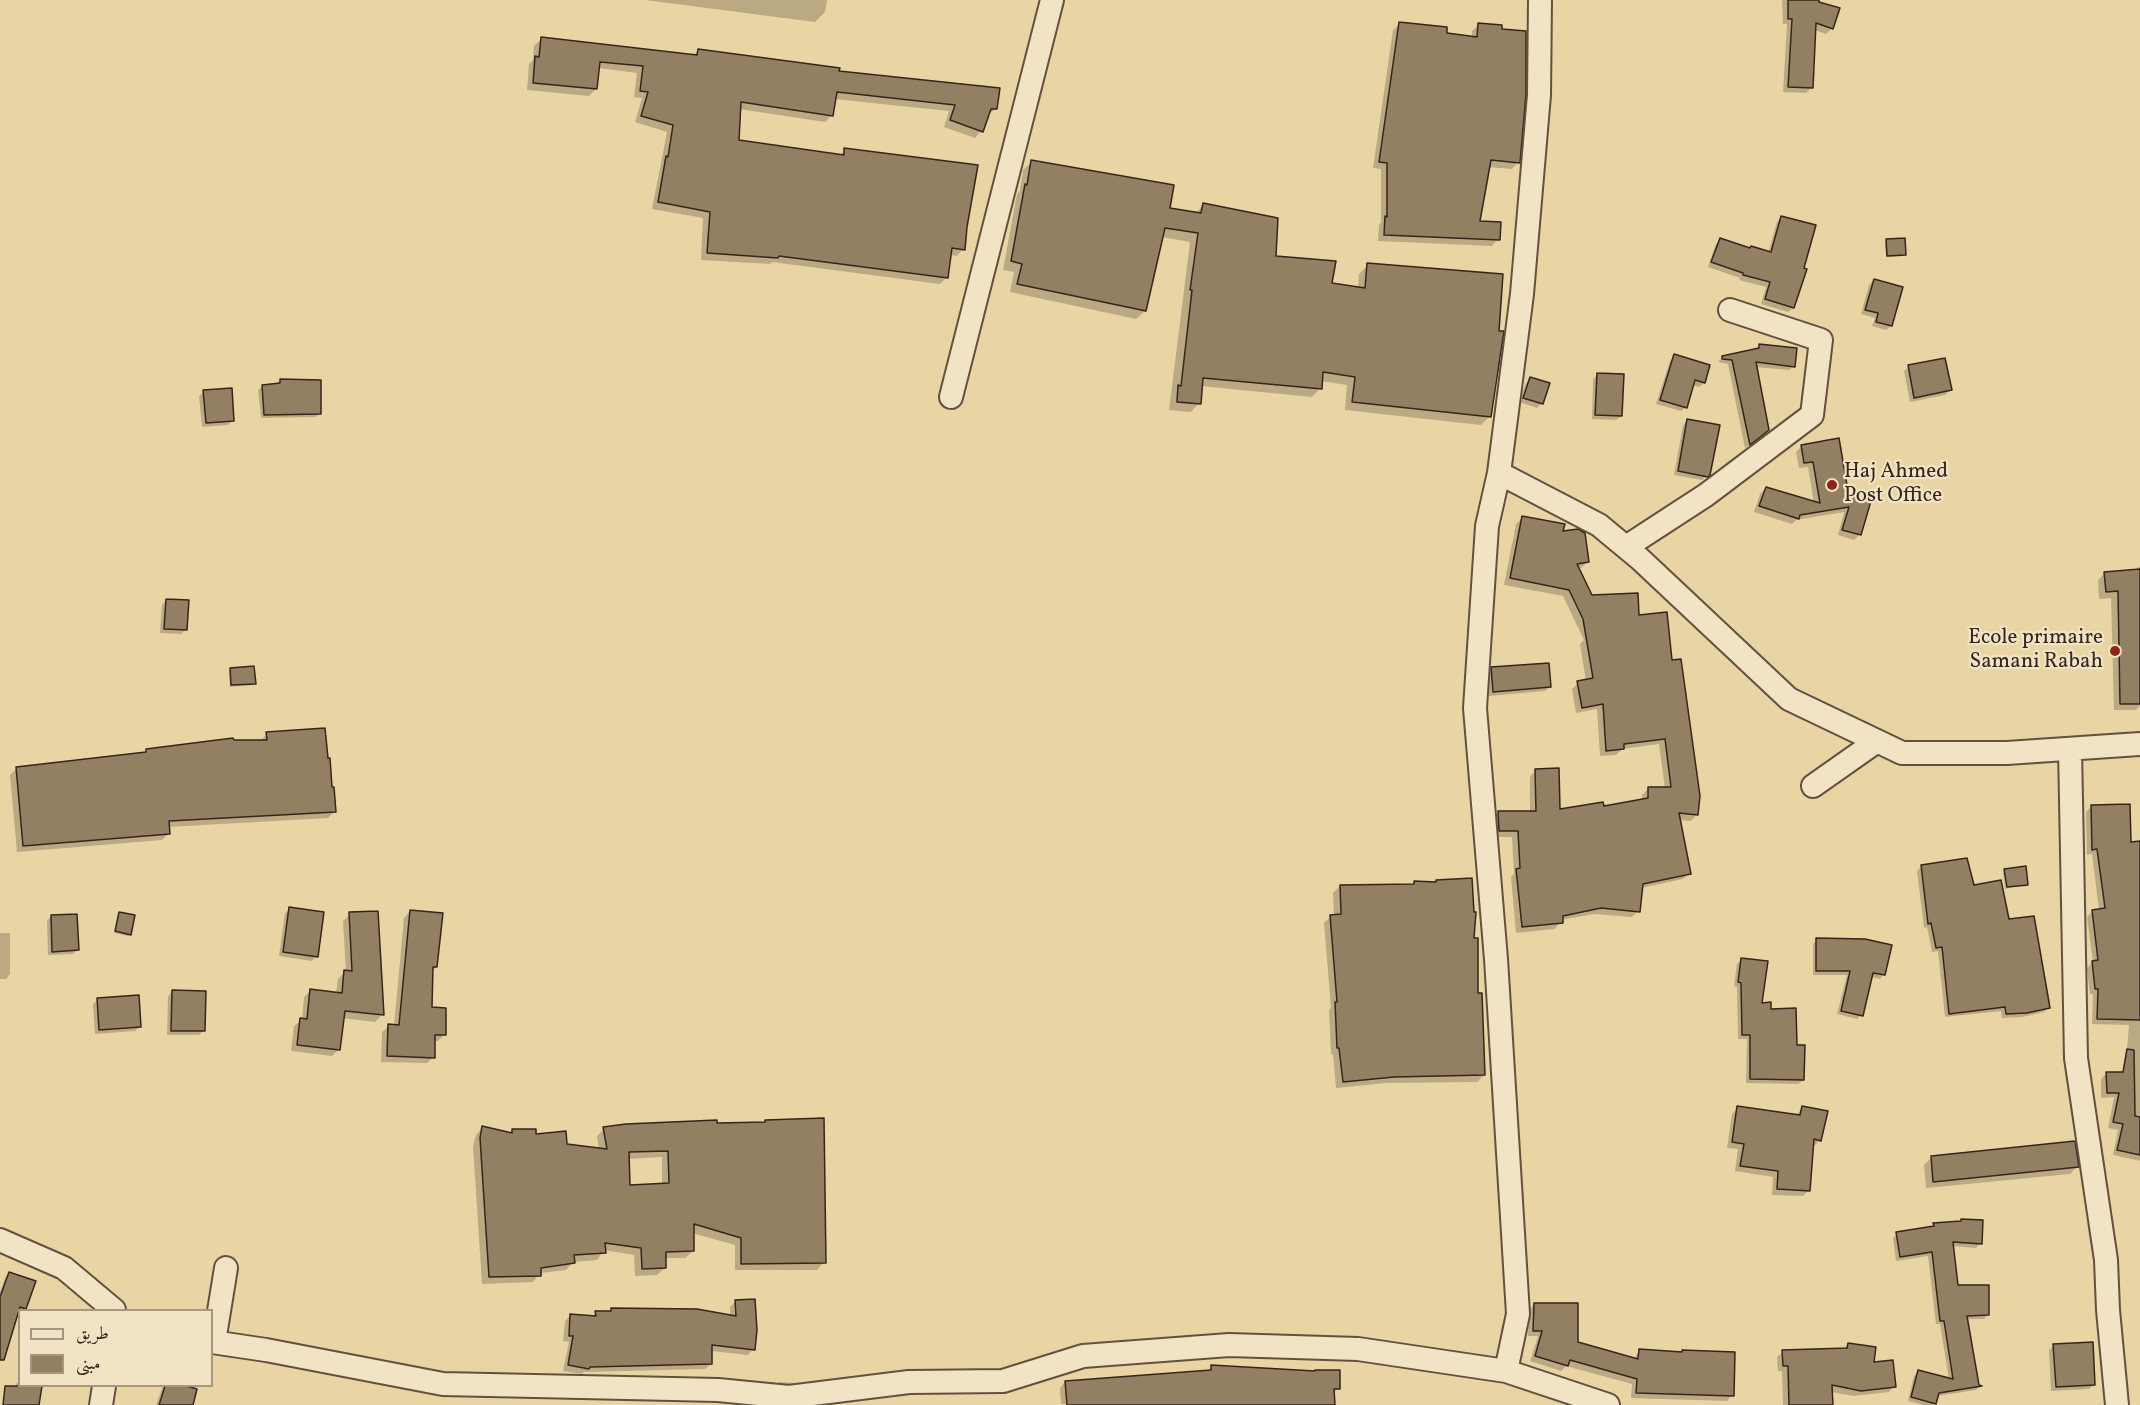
<!DOCTYPE html>
<html>
<head>
<meta charset="utf-8">
<style>
	body { margin:0 }
	#map { position:relative; width:2140px; height:1405px; overflow:hidden; background:#e9d4a3; font-family:Vollkorn,Amiri,serif }
	canvas { display:block }
	.legend { position:absolute; left:18px; top:1309px; width:195px; height:78px; box-sizing:border-box; background:#f1e3c3; border:2px solid #a69781; margin:0; padding:8px 10px; list-style:none; font-size:18px; color:#35251e }
	.legend li { display:flex; align-items:center; gap:12px; height:30px }
	.legend b { width:30px; border:2px solid #a69781 }
</style>
</head>
<body>
<div id="map">
<canvas width="2140" height="1405"></canvas>
<ul class="legend">
<li><b style="height:8px;background:#f1e3c3"></b>طريق</li>
<li><b style="height:16px;background:#938063"></b>مبنى</li>
</ul>
</div>
<script>
const context = document.querySelector('canvas').getContext('2d');
context.lineJoin = 'round';
function paint(path, color) { context.fillStyle = color; context.fill(path, 'evenodd'); }
const toPath = rows => new Path2D(rows.map(r => 'M' + r).join(''));
function strokePath(path, color, width, dash) { context.strokeStyle = color; context.lineWidth = width; context.lineCap = dash ? 'butt' : 'round'; context.setLineDash(dash || []); context.stroke(path); }
function write(font, color, halo, rows, align = 'center') {
  context.font = font + ' Vollkorn,serif'; context.lineWidth = 4.5; context.setLineDash([]); context.textBaseline = 'middle'; context.strokeStyle = halo; context.fillStyle = color; for (const [text, x, y, turn = 0] of rows) {
    context.save(); context.translate(x, y); context.rotate((+turn || 0) * Math.PI / 180); context.textAlign = isNaN(turn) ? turn : align; if (halo) context.strokeText(text, 0, 0); context.fillText(text, 0, 0); context.restore();
  }
}
paint(toPath([
	[645,0,827,0,825,12,815,22],
	[1782,0,1818,0,1832,28,1826,34,1815,30,1811,88,1806,93,1783,92,1787,24,1783,24],
	[1400,24,1472,37,1472,31,1479,25,1518,162,1512,169,1488,167,1478,222,1498,239,1492,246,1378,241,1379,225,1381,222,1381,169,1373,168,1393,30],
	[541,39,693,56,698,51,838,72,996,109,987,115,981,131,975,138,944,127,949,111,834,99,832,115,825,122,739,109,737,141,839,156,845,150,963,249,957,256,950,255,947,277,940,284,772,262,770,264,701,260,703,218,652,209,667,132,635,122,642,98,634,97,637,73,598,68,596,89,589,96,527,90,529,64,533,60,534,46],
	[1032,162,1169,209,1195,214,1203,205,1274,258,1330,285,1358,289,1359,274,1368,265,1490,416,1481,425,1345,410,1347,385,1321,381,1320,388,1312,397,1201,386,1199,403,1191,412,1169,410,1190,242,1162,237,1145,311,1136,319,1010,292,1014,272,1003,270,1017,194,1020,191,1023,170],
	[1782,217,1793,308,1788,312,1761,304,1766,287,1739,280,1740,278,1708,267,1716,244,1720,240,1749,250,1768,253,1777,222],
	[1886,241,1904,254,1902,256,1886,257,1885,242],
	[1874,280,1891,326,1886,330,1872,326,1875,318,1861,314,1869,285],
	[1760,345,1794,366,1789,370,1755,367,1763,435,1745,448,1728,364,1718,362,1723,357,1755,350],
	[1674,356,1704,383,1699,387,1692,385,1686,407,1681,411,1656,404,1670,361],
	[1909,367,1950,390,1945,395,1910,402,1904,371],
	[1597,375,1621,416,1616,420,1592,419,1593,379],
	[1530,379,1548,384,1541,404,1537,408,1519,402,1526,383],
	[280,381,320,413,316,417,261,418,258,390,262,387,276,385],
	[204,392,233,420,228,425,202,427,199,396],
	[1688,421,1709,474,1702,480,1674,475,1683,425],
	[1802,446,1848,502,1852,499,1860,534,1854,540,1838,535,1844,512,1796,520,1792,524,1754,512,1760,494,1766,488,1814,503,1808,467,1799,468,1796,452],
	[1523,517,1561,533,1587,562,1581,568,1578,568,1591,597,1637,617,1671,662,1697,814,1691,821,1679,820,1690,873,1683,879,1641,888,1638,911,1632,917,1594,914,1561,920,1555,929,1516,933,1511,877,1514,874,1512,837,1493,837,1493,819,1499,812,1530,813,1530,777,1536,770,1559,811,1602,808,1642,801,1642,795,1648,789,1665,789,1659,744,1622,749,1616,755,1600,756,1597,709,1576,713,1572,689,1578,683,1586,681,1580,644,1584,640,1563,596,1504,585,1516,524],
	[2138,567,2140,567,2140,706,2136,710,2114,710,2111,598,2099,599,2098,580,2105,573,2135,571],
	[166,600,186,629,181,634,160,633,162,605],
	[231,669,254,683,252,685,230,687,229,671],
	[1492,669,1550,687,1545,691,1489,696,1487,673],
	[267,734,334,812,328,818,168,827,169,833,162,840,17,852,10,775,17,768,144,753,147,751,232,742,260,741],
	[2092,806,2129,844,2140,843,2140,1161,2113,1155,2118,1130,2108,1128,2114,1097,2101,1098,2101,1079,2107,1073,2125,1073,2129,1025,2092,1024,2093,994,2090,994,2087,968,2093,962,2087,917,2093,911,2099,910,2092,854,2087,855,2086,812],
	[1922,866,1973,887,2007,921,2049,1007,2044,1012,2022,1017,2002,1018,2001,1011,1945,1017,1938,951,1932,952,1927,927,1924,928,1917,871],
	[2005,870,2027,884,2005,889,2003,872],
	[1414,883,1477,995,1484,1075,1477,1082,1386,1083,1336,1088,1333,1054,1331,1054,1329,1010,1331,1008,1324,923,1331,916,1334,916,1333,893,1340,886,1412,885],
	[290,909,316,956,312,961,279,956,285,913],
	[410,911,436,967,431,972,430,1008,444,1035,438,1041,434,1041,433,1057,427,1063,381,1062,382,1032,389,1026,394,1026,404,918],
	[377,913,382,1015,375,1022,342,1018,339,1049,332,1056,291,1051,294,1026,302,1020,304,997,311,990,336,993,338,979,346,971,343,921,350,914],
	[119,914,130,934,128,936,114,933],
	[51,916,77,950,73,954,48,955,47,921],
	[0,933,10,933,10,974,6,979,0,979],
	[1817,940,1884,974,1880,979,1871,977,1861,1015,1857,1019,1837,1014,1847,975,1813,975,1813,944],
	[1742,959,1761,1004,1770,1010,1796,1046,1803,1080,1798,1084,1746,1083,1747,1039,1738,1039,1737,987,1734,986,1737,964],
	[172,992,203,1031,199,1035,167,1035,168,996],
	[98,1000,140,1026,135,1031,95,1034,93,1004],
	[1738,1108,1796,1116,1802,1108,1820,1140,1814,1146,1812,1146,1809,1190,1803,1196,1772,1195,1773,1177,1735,1171,1738,1149,1727,1148,1732,1114],
	[716,1124,824,1262,817,1270,735,1270,735,1245,692,1233,693,1251,685,1258,664,1258,665,1268,657,1275,635,1276,634,1255,604,1250,597,1260,573,1262,566,1270,540,1273,533,1282,482,1284,473,1146,476,1135,483,1127,509,1134,513,1130,565,1145,599,1149,597,1136,604,1129],
	[662,1157,662,1185,629,1186,628,1159],
	[1931,1158,2077,1167,2070,1174,1926,1188,1924,1165],
	[1934,1225,1980,1243,1976,1248,1952,1246,1957,1286,1988,1314,1984,1319,1966,1319,1979,1387,1976,1390,1937,1396,1933,1405,1923,1405,1908,1401,1914,1376,1919,1372,1949,1379,1940,1324,1936,1324,1928,1256,1896,1261,1893,1238,1897,1234,1930,1228],
	[9,1274,25,1308,20,1312,17,1311,0,1353,0,1292,5,1278],
	[736,1301,753,1349,748,1355,711,1351,711,1364,705,1369,584,1372,582,1374,563,1371,569,1342,563,1341,565,1321,570,1316,592,1317,596,1313,610,1312,612,1310,730,1317,730,1307],
	[1534,1304,1576,1343,1634,1359,1639,1351,1732,1395,1727,1401,1631,1398,1632,1384,1566,1366,1561,1371,1530,1361,1538,1336,1528,1336,1529,1310],
	[1848,1345,1872,1364,1894,1386,1889,1392,1854,1396,1831,1392,1831,1405,1783,1405,1782,1371,1778,1371,1777,1357,1783,1352,1844,1349],
	[2054,1346,2094,1384,2089,1389,2051,1391,2049,1350],
	[1211,1367,1338,1388,1333,1394,1333,1405,1061,1404,1060,1388,1065,1382,1206,1372],
	[20,1380,20,1386,40,1386,38,1405,15,1405,16,1384],
	[779,1382,796,1383,794,1386,774,1386],
	[163,1386,182,1386,196,1390,191,1405,156,1405]
]), '#0003');
const building = toPath([
	[1788,0,1819,0,1819,2,1840,8,1833,29,1816,23,1813,88,1788,87,1792,19,1788,19,1788,0],
	[1399,22,1447,27,1447,33,1477,37,1478,23,1502,25,1502,29,1526,31,1526,94,1520,163,1491,160,1480,221,1501,222,1500,240,1384,235,1385,216,1387,217,1387,163,1379,162,1399,22],
	[541,37,697,55,698,49,840,68,839,71,1000,88,997,109,991,109,983,132,950,120,955,105,837,92,833,116,741,102,739,140,844,155,844,148,978,165,967,227,965,250,952,248,948,278,779,256,778,258,707,253,710,212,658,202,666,156,668,157,673,125,641,116,648,92,640,91,643,66,600,62,597,89,533,83,535,56,539,57,541,37],
	[1031,160,1174,185,1170,208,1201,213,1203,203,1278,218,1276,256,1336,261,1332,283,1365,288,1367,263,1503,274,1499,331,1504,331,1491,417,1352,402,1355,377,1323,372,1322,389,1203,378,1201,404,1177,402,1178,385,1181,386,1192,290,1190,290,1198,233,1165,228,1146,311,1017,284,1022,264,1011,261,1025,184,1027,185,1031,160],
	[1781,216,1816,225,1804,268,1807,269,1794,308,1765,299,1770,282,1743,275,1743,273,1711,262,1720,238,1750,248,1751,246,1771,252,1781,216],
	[1905,238,1906,255,1887,256,1886,239,1905,238],
	[1874,279,1903,287,1892,326,1876,322,1878,313,1865,310,1874,279],
	[1759,344,1797,348,1795,367,1756,362,1769,430,1750,445,1732,360,1722,359,1722,356,1759,348,1759,344],
	[1674,354,1710,365,1705,383,1695,380,1687,408,1660,400,1674,354],
	[1945,358,1952,390,1914,398,1908,365,1945,358],
	[1597,373,1624,374,1622,416,1595,415,1597,373],
	[1530,377,1550,383,1543,404,1523,398,1530,377],
	[280,379,321,380,321,414,264,415,262,385,280,383,280,379],
	[232,388,234,421,206,423,203,390,232,388],
	[1687,419,1720,425,1710,475,1708,477,1678,471,1687,419],
	[1839,438,1850,503,1852,497,1871,501,1861,535,1842,530,1849,507,1800,515,1799,519,1759,506,1766,487,1820,503,1813,462,1804,463,1801,445,1839,438],
	[1522,516,1565,524,1563,531,1578,529,1585,533,1589,562,1577,564,1592,595,1638,593,1639,615,1667,612,1672,660,1681,659,1700,796,1698,815,1679,813,1691,874,1643,884,1640,912,1601,908,1563,916,1563,923,1522,927,1516,869,1520,868,1518,831,1499,831,1498,811,1536,811,1535,769,1559,768,1560,809,1603,802,1604,806,1648,798,1648,787,1671,787,1665,739,1624,744,1624,749,1606,751,1603,704,1582,708,1577,681,1593,678,1583,619,1569,590,1510,578,1522,516],
	[2140,569,2140,704,2120,704,2118,591,2106,592,2104,572,2140,569],
	[166,599,189,600,187,630,164,629,166,599],
	[1549,663,1551,687,1493,692,1491,667,1549,663],
	[254,666,256,684,231,685,230,668,254,666],
	[325,728,328,758,330,758,332,787,334,787,336,812,169,821,170,834,23,846,16,767,146,752,146,749,233,738,234,740,267,740,266,732,325,728],
	[2130,804,2131,842,2140,841,2140,1020,2097,1019,2098,989,2095,989,2092,961,2098,960,2092,910,2105,908,2097,849,2092,850,2091,805,2130,804],
	[1967,858,1974,885,2001,880,2009,919,2034,916,2050,1008,2027,1013,2006,1014,2005,1007,1949,1014,1942,947,1936,948,1931,923,1928,924,1921,865,1967,858],
	[2026,866,2028,885,2007,887,2004,869,2026,866],
	[1472,878,1474,912,1476,912,1474,938,1478,938,1478,993,1482,993,1485,1075,1394,1077,1343,1082,1339,1048,1337,1048,1335,1002,1337,1002,1330,915,1341,914,1340,885,1414,884,1414,881,1436,882,1436,880,1472,878],
	[289,907,324,912,318,957,283,952,289,907],
	[410,910,443,913,437,967,433,967,432,1007,446,1008,446,1035,435,1035,435,1058,387,1056,388,1024,399,1025,410,910],
	[378,911,384,1015,345,1011,340,1050,297,1045,300,1018,307,1019,310,989,342,993,344,970,352,971,349,912,378,911],
	[119,912,135,915,131,935,115,931,119,912],
	[77,914,79,950,52,952,51,915,77,914],
	[1816,938,1865,939,1892,945,1885,975,1873,973,1863,1016,1841,1011,1850,971,1816,971,1816,938],
	[1741,958,1768,961,1762,1003,1771,1002,1771,1009,1796,1008,1797,1045,1805,1045,1804,1080,1750,1079,1750,1035,1742,1035,1741,983,1738,982,1741,958],
	[172,990,206,991,205,1031,171,1031,172,990],
	[139,995,141,1027,99,1030,97,998,139,995],
	[2127,1049,2134,1050,2135,1116,2140,1117,2140,1155,2117,1150,2123,1124,2113,1122,2119,1093,2107,1093,2106,1072,2123,1072,2127,1049],
	[1737,1106,1800,1115,1802,1106,1828,1111,1821,1141,1814,1139,1810,1191,1777,1189,1778,1171,1740,1166,1744,1144,1732,1142,1737,1106],
	[824,1118,826,1263,741,1264,741,1238,694,1224,694,1251,666,1252,666,1268,642,1269,641,1248,605,1243,606,1253,574,1255,575,1263,541,1268,541,1276,489,1277,480,1138,482,1126,512,1133,512,1129,536,1129,536,1134,566,1131,567,1144,607,1149,603,1127,626,1124,717,1120,717,1123,765,1122,765,1120,824,1118],
	[668,1151,669,1183,630,1185,629,1152,668,1151],
	[2075,1141,2079,1167,1933,1182,1931,1156,2075,1141],
	[1961,1219,1983,1220,1982,1244,1953,1242,1958,1285,1989,1285,1989,1315,1967,1316,1979,1385,1982,1386,1939,1393,1936,1404,1911,1397,1918,1370,1953,1379,1944,1321,1940,1321,1932,1252,1900,1257,1896,1232,1934,1226,1933,1223,1961,1221,1961,1219],
	[9,1272,36,1281,26,1309,20,1307,4,1360,0,1360,0,1297,9,1272],
	[755,1299,757,1330,755,1350,712,1345,712,1364,590,1367,589,1369,568,1365,573,1336,569,1336,570,1314,596,1316,595,1311,611,1311,611,1308,697,1309,736,1316,735,1300,755,1299],
	[1534,1303,1578,1303,1578,1342,1638,1359,1639,1349,1682,1352,1682,1350,1735,1352,1734,1396,1636,1393,1637,1379,1570,1360,1568,1366,1535,1356,1542,1331,1533,1331,1534,1303],
	[2093,1342,2095,1385,2056,1387,2053,1344,2093,1342],
	[1848,1343,1876,1347,1874,1362,1893,1360,1896,1387,1861,1391,1832,1385,1833,1405,1789,1405,1788,1366,1783,1366,1782,1350,1847,1348,1848,1343],
	[1211,1365,1315,1371,1315,1370,1340,1370,1340,1389,1334,1389,1335,1405,1067,1405,1065,1381,1211,1370,1211,1365],
	[5,1386,42,1386,39,1405,3,1405,5,1386],
	[165,1386,187,1386,197,1389,193,1405,159,1405,165,1386]
]);
paint(building, '#938063');
strokePath(building, '#35251e', 1.5);
const minor = toPath([
	[951,397,1052,0],
	[1499,473,1599,525,1640,559,1789,699,1902,753,2007,753,2140,744],
	[1626,547,1706,495,1812,415,1821,340,1730,310],
	[2070,749,2076,1058,2106,1260,2108,1310,2117,1405],
	[1813,786,1877,741],
	[0,1240,64,1268,114,1310],
	[212,1342,266,1350,443,1384,718,1390,789,1397,909,1382,1003,1381,1083,1356,1229,1345,1358,1349,1506,1371,1608,1405],
	[214,1342,226,1268],
	[1506,1371,1518,1314,1496,959,1475,708,1487,526,1499,473,1522,294,1539,95,1540,0],
	[101,1405,104,1386]
]);
strokePath(minor, '#62513f', 26);
strokePath(minor, '#f1e3c3', 22);
for (const [x, y, r, color] of [
	[1832,485,6,"#8f2418"],
	[2115,651,6,"#8f2418"]
]) { const dot = new Path2D(); dot.arc(x, y, r, 0, 2 * Math.PI); context.fillStyle = color; context.fill(dot); strokePath(dot, '#f1e3c3', 2); }
write('21px', '#35251e', '#f1e3c3', [
	["Haj Ahmed",1844,473],
	["Post Office",1844,497],
	["Ecole primaire",2103,639,"right"],
	["Samani Rabah",2103,663,"right"]
], 'left');
</script>
</body>
</html>
